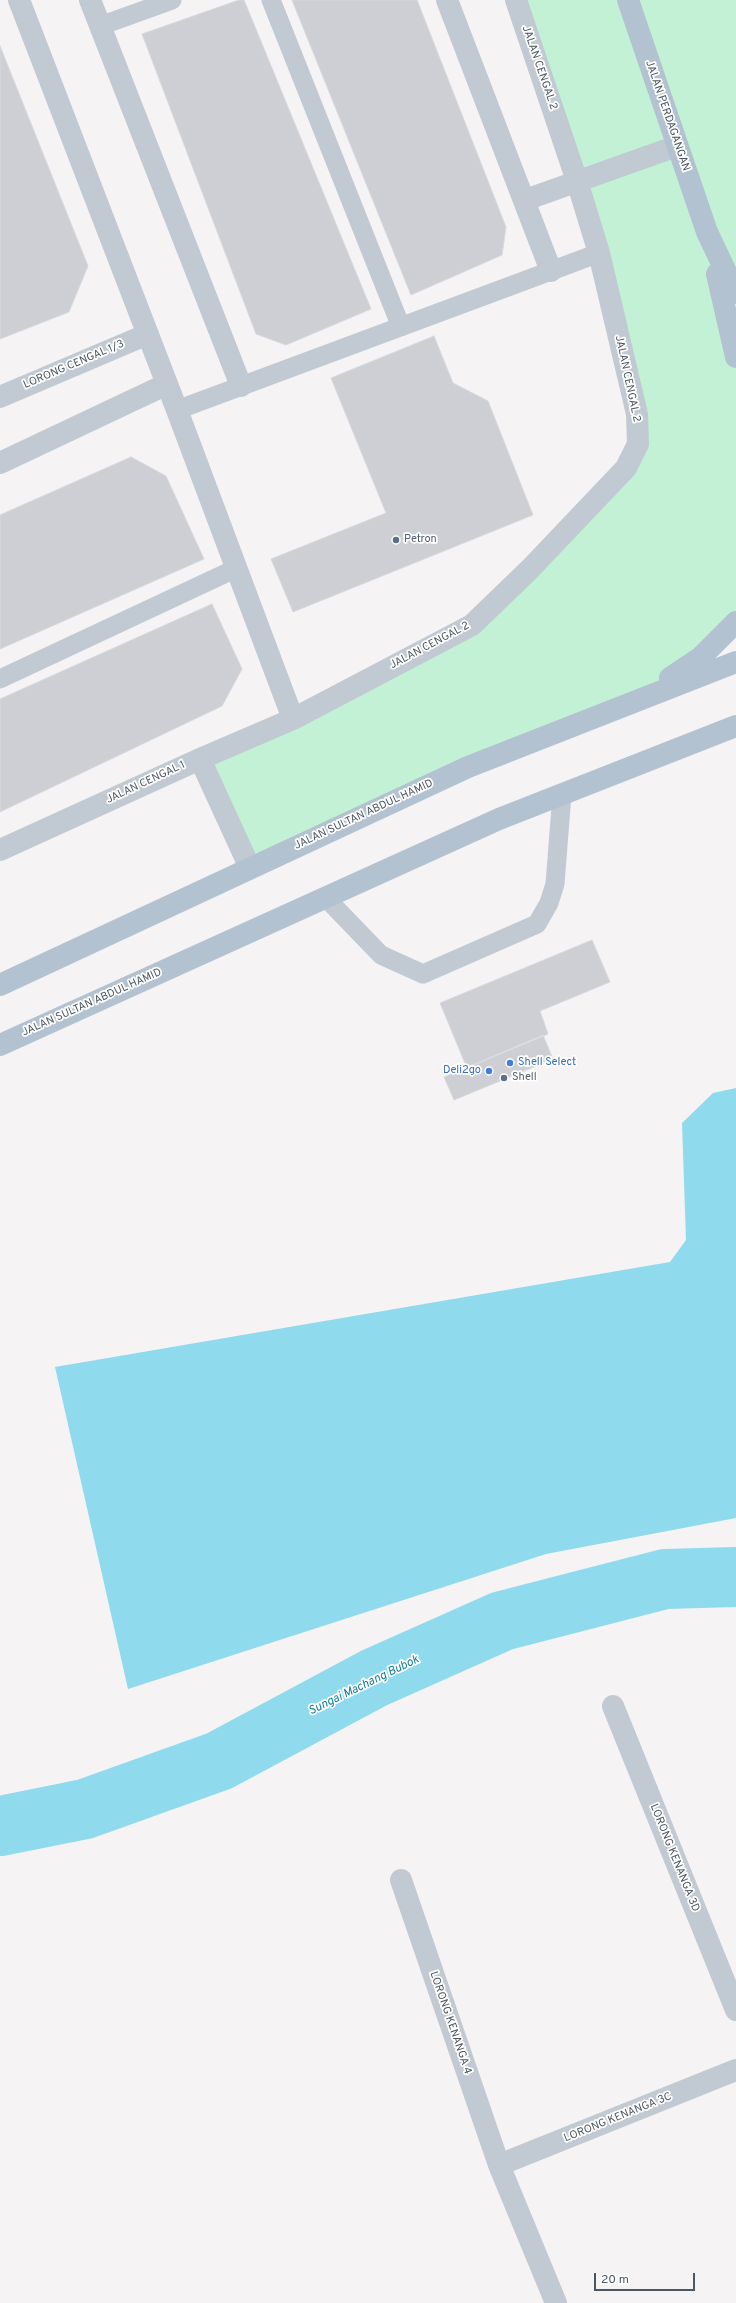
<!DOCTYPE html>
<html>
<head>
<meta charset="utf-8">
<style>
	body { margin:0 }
	#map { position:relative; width:736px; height:2303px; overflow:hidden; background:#f5f3f3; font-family:Overpass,sans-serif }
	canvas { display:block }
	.scale { position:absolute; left:594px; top:2273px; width:101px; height:18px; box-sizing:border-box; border:2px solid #4a5661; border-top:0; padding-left:5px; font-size:12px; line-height:14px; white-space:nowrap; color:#4a5661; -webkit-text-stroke:3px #fff; paint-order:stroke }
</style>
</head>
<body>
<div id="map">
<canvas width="736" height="2303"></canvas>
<div class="scale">20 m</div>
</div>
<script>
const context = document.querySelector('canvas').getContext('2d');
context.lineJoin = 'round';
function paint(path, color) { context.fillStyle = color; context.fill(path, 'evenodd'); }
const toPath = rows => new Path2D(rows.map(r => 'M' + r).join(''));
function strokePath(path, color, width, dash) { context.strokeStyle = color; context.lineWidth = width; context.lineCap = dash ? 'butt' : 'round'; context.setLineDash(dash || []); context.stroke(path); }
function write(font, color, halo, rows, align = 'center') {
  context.font = font + ' Overpass,sans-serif'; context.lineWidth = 3.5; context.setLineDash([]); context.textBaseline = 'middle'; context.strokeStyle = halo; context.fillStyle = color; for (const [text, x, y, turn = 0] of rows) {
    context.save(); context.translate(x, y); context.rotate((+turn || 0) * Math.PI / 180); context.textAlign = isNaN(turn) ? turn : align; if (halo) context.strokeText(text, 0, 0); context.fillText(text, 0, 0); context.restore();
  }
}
paint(toPath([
	[515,0,736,0,736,293,708,234,736,357,736,622,681,672,250,868,200,759,472,625,626,468,637,414]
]), '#c3f1d5');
paint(toPath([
	[736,1088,736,1518,546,1554,128,1689,55,1367,670,1262,686,1240,682,1123,713,1093]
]), '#90daee');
strokePath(toPath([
	[0,1826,85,1809,219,1761,374,1678,502,1621,665,1579,736,1577]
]), '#90daee', 60);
const building = toPath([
	[239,0,244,0,371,309,286,345,256,334,142,34,239,0],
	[292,0,417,0,506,227,502,255,411,295,292,0],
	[0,46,88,266,69,312,0,339,0,46],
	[434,336,453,383,488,401,533,515,293,612,271,559,386,513,331,378,434,336],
	[131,457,166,476,204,559,0,649,0,515,131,457],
	[212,604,242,669,222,706,0,812,0,699,212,604],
	[592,940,610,982,540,1011,548,1034,467,1068,440,1003,592,940],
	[543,1035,553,1059,454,1100,444,1077,543,1035]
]);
paint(building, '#cdcfd5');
strokePath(building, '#d7d9de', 1);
strokePath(toPath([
	[271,0,401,327],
	[100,26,172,0],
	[177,410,599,253],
	[0,679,237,568],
	[325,897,381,955,423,974,537,924,549,903,555,884,562,794]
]), '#c1cad2', 19);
strokePath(toPath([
	[19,0,177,410,293,719],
	[90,0,241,386],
	[447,0,551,271],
	[525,200,677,146],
	[0,397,148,334],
	[0,463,167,384],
	[200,759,250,868],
	[0,850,200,759,293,719,472,625,530,569,626,468,638,444,637,414,599,253,577,181,516,0],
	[613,1706,736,2010],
	[401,1880,499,2165,556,2303],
	[499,2165,736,2070]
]), '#c1cad2', 22);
strokePath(toPath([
	[628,0,707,232,736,293],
	[717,274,736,357],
	[670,678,700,658,736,622],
	[0,985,468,767,736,662],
	[0,1045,499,819,736,726]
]), '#b3c2d1', 22);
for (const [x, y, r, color] of [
	[396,540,4,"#5c6f8a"],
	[510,1063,4,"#3f7fe0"],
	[489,1071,4,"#3f7fe0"],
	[504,1078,4,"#5c6f8a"]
]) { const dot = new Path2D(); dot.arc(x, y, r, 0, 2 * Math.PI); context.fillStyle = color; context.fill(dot); strokePath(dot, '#fff', 1.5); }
write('11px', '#4a5661', '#fff', [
	["JALAN CENGAL 2",539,68,71],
	["JALAN PERDAGANGAN",667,116,71],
	["LORONG CENGAL 1/3",74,365,-23],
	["JALAN CENGAL 2",627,379,78],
	["JALAN CENGAL 2",430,646,-28],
	["JALAN CENGAL 1",146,783,-25],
	["JALAN SULTAN ABDUL HAMID",364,815,-25],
	["JALAN SULTAN ABDUL HAMID",92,1003,-24],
	["LORONG KENANGA 3D",674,1858,68],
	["LORONG KENANGA 4",450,2023,71],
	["LORONG KENANGA 3C",618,2118,-22]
]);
write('11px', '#4e5e75', '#fff', [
	["Petron",404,540],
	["Shell",512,1078]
], 'left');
write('11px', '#366cbe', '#fff', [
	["Shell Select",518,1063],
	["Deli2go",481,1071,"right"]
], 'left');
write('italic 12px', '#0c7c9b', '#fff', [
	["Sungai Machang Bubok",364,1686,-26]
]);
</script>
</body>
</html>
